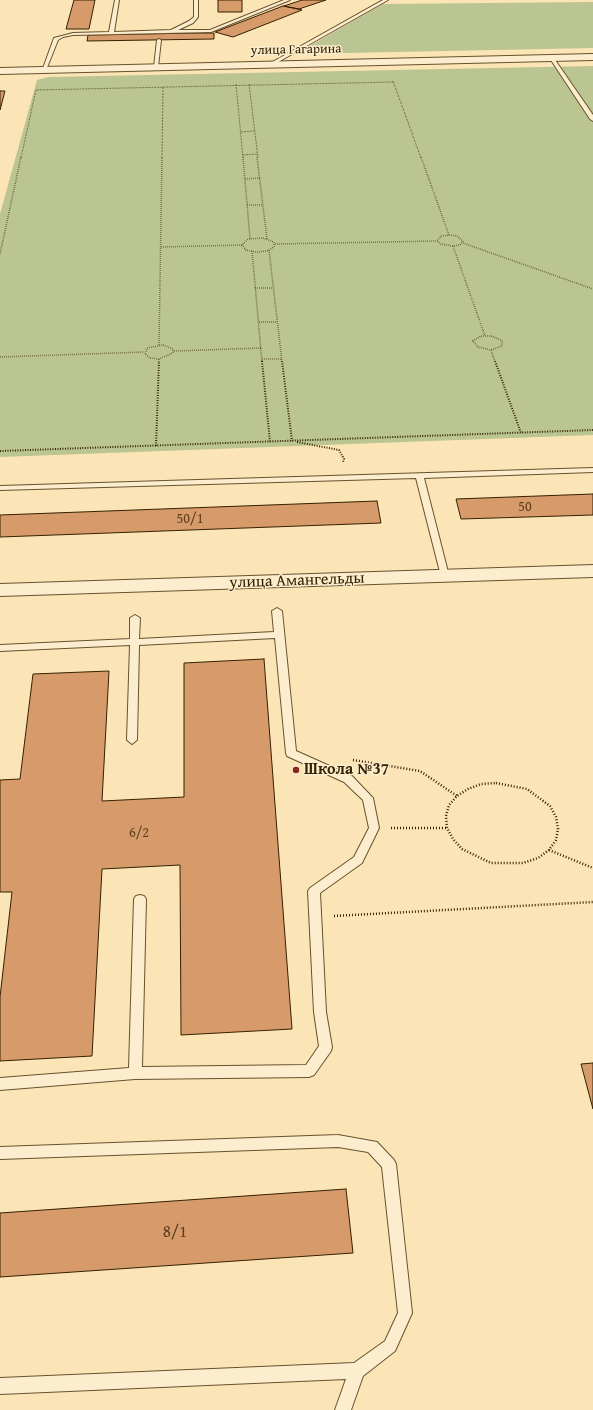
<!DOCTYPE html>
<html>
<head>
<meta charset="utf-8">
<style>
	body { margin:0 }
	canvas { display:block; background:#fbe4b5 }
</style>
</head>
<body>
<canvas width="593" height="1410"></canvas>
<script>
const context = document.querySelector('canvas').getContext('2d');
context.lineJoin = 'round';
function paint(path, color) { context.fillStyle = color; context.fill(path, 'evenodd'); }
const toPath = rows => new Path2D(rows.map(r => 'M' + r).join(''));
function strokePath(path, color, width, dash) { context.strokeStyle = color; context.lineWidth = width; context.lineCap = dash ? 'butt' : 'round'; context.setLineDash(dash || []); context.stroke(path); }
function write(font, color, halo, rows, align = 'center') {
  context.font = font + ' "Gentium Book Plus",serif'; context.lineWidth = 3; context.setLineDash([]); context.textBaseline = 'middle'; context.strokeStyle = halo; context.fillStyle = color; for (const [text, x, y, turn = 0] of rows) {
    context.save(); context.translate(x, y); context.rotate((+turn || 0) * Math.PI / 180); context.textAlign = isNaN(turn) ? turn : align; if (halo) context.strokeText(text, 0, 0); context.fillText(text, 0, 0); context.restore();
  }
}
paint(toPath([
	[593,2,593,48,296,54,383,4],
	[593,66,593,435,0,457,0,214,37,80,49,77]
]), '#bac591');
const building = toPath([
	[74,0,95,0,89,29,66,29,74,0],
	[218,0,242,0,242,12,218,12,218,0],
	[302,0,326,0,299,9,284,6,302,0],
	[283,6,302,10,233,37,215,32,283,6],
	[195,33,214,33,214,39,87,41,88,35,195,33],
	[0,91,5,91,0,110,0,91],
	[593,494,593,515,461,519,456,499,593,494],
	[377,501,381,523,0,537,0,515,377,501],
	[264,659,292,1029,181,1035,180,865,102,869,92,1056,0,1061,0,997,12,892,0,892,0,780,20,779,33,674,109,671,102,801,184,797,184,663,264,659],
	[593,1063,593,1109,581,1064,593,1063],
	[346,1189,353,1253,0,1277,0,1213,346,1189]
]);
paint(building, '#d69a6b');
strokePath(building, '#362100', 1);
const service = toPath([
	[115,0,119,0,114,32,171,30,189,21,194,17,194,0,198,0,198,17,193,23,178,30,210,30,284,0,290,0,211,32,73,35,63,37,58,40,46,70,42,71,54,38,73,33,109,32,115,0],
	[383,0,388,0,271,66,267,65,383,0],
	[159,39,161,40,158,67,156,68,154,67,157,40,159,39],
	[549,57,553,57,593,115,593,121,590,119,549,57],
	[593,468,593,472,424,478,449,576,445,579,441,576,416,478,0,490,0,486,593,468],
	[277,608,282,611,296,751,352,776,373,798,379,828,362,863,320,893,326,1012,332,1047,331,1051,314,1075,309,1077,135,1079,0,1090,0,1078,129,1068,134,899,136,896,140,895,144,896,146,899,142,1067,306,1065,319,1046,314,1012,308,891,310,888,354,857,369,828,363,800,344,782,287,756,286,753,275,638,139,645,137,740,132,744,127,740,130,645,0,651,0,645,130,639,130,618,135,615,140,618,139,639,274,632,272,611,277,608],
	[338,1135,377,1142,394,1160,396,1164,412,1313,395,1351,363,1376,351,1410,335,1410,346,1379,0,1394,0,1378,354,1363,385,1341,398,1313,382,1167,368,1152,338,1147,0,1159,0,1147,338,1135]
]);
const tertiary = toPath([
	[593,54,593,60,0,74,0,68,593,54],
	[593,565,593,577,0,596,0,584,593,565]
]);
strokePath(service, '#67522d', 2);
strokePath(tertiary, '#67522d', 2);
strokePath(toPath([
	[393,81,421,158],
	[236,84,243,158],
	[249,84,258,158],
	[241,132,254,131],
	[243,155,257,154],
	[21,158,36,90,393,82],
	[162,158,163,87]
]), '#362100', 1, [0.5, 1]);
strokePath(toPath([
	[243,157,250,239],
	[257,157,267,239],
	[421,157,449,235],
	[245,179,260,178],
	[247,205,263,205],
	[449,235,457,236,463,241,460,245,453,246,441,244,437,241,441,236,449,235],
	[263,238,274,242,274,247,267,251,256,252,246,250,242,245,248,239,263,238],
	[463,243,593,289],
	[275,244,437,241],
	[453,246,485,336],
	[161,247,242,245],
	[269,250,282,362],
	[252,251,262,362],
	[0,254,21,157],
	[255,288,273,288],
	[259,322,277,322],
	[481,336,491,336,499,339,502,341,502,346,491,350,478,347,473,341,481,336],
	[159,345,162,157],
	[163,345,173,349,173,353,159,359,150,358,145,354,147,348,163,345],
	[491,350,495,362],
	[174,351,262,348],
	[0,357,144,352],
	[262,359,281,359],
	[159,362,159,359]
]), '#362100', 1.5, [0.5, 1.5]);
strokePath(toPath([
	[262,361,270,442],
	[282,361,292,441],
	[495,361,521,433],
	[297,442,339,450,344,459,343,462],
	[156,446,159,361],
	[0,451,593,430]
]), '#362100', 2, [1, 1.5]);
strokePath(toPath([
	[353,760,420,771,457,796],
	[496,783,527,789,550,806,556,817,558,829,556,840,549,850,538,858,523,863,491,863,462,849,453,839,447,828,446,816,449,805,457,796,468,789,481,784,496,783],
	[391,828,447,828],
	[549,850,593,868],
	[334,916,593,902]
]), '#362100', 2.5, [1, 2]);
paint(service, '#fcedcf');
paint(tertiary, '#fcedcf');
for (const [x, y, r, color] of [
	[296,770,4,"#8f2418"]
]) { const dot = new Path2D(); dot.arc(x, y, r, 0, 2 * Math.PI); context.fillStyle = color; context.fill(dot); strokePath(dot, '#fcedcf', 1.5); }
write('13px', '#362100', '#fcedcf', [
	["улица Гагарина",296,50,-1]
]);
write('14px', '#5e3f1b', null, [
	["50",525,507],
	["50/1",190,519],
	["6/2",139,833]
]);
write('16px', '#362100', '#fcedcf', [
	["улица Амангельды",297,581,-2]
]);
write('bold 16px', '#362100', '#fcedcf', [
	["Школа №37",304,770]
], 'left');
write('17px', '#5e3f1b', null, [
	["8/1",175,1233]
]);
</script>
</body>
</html>
